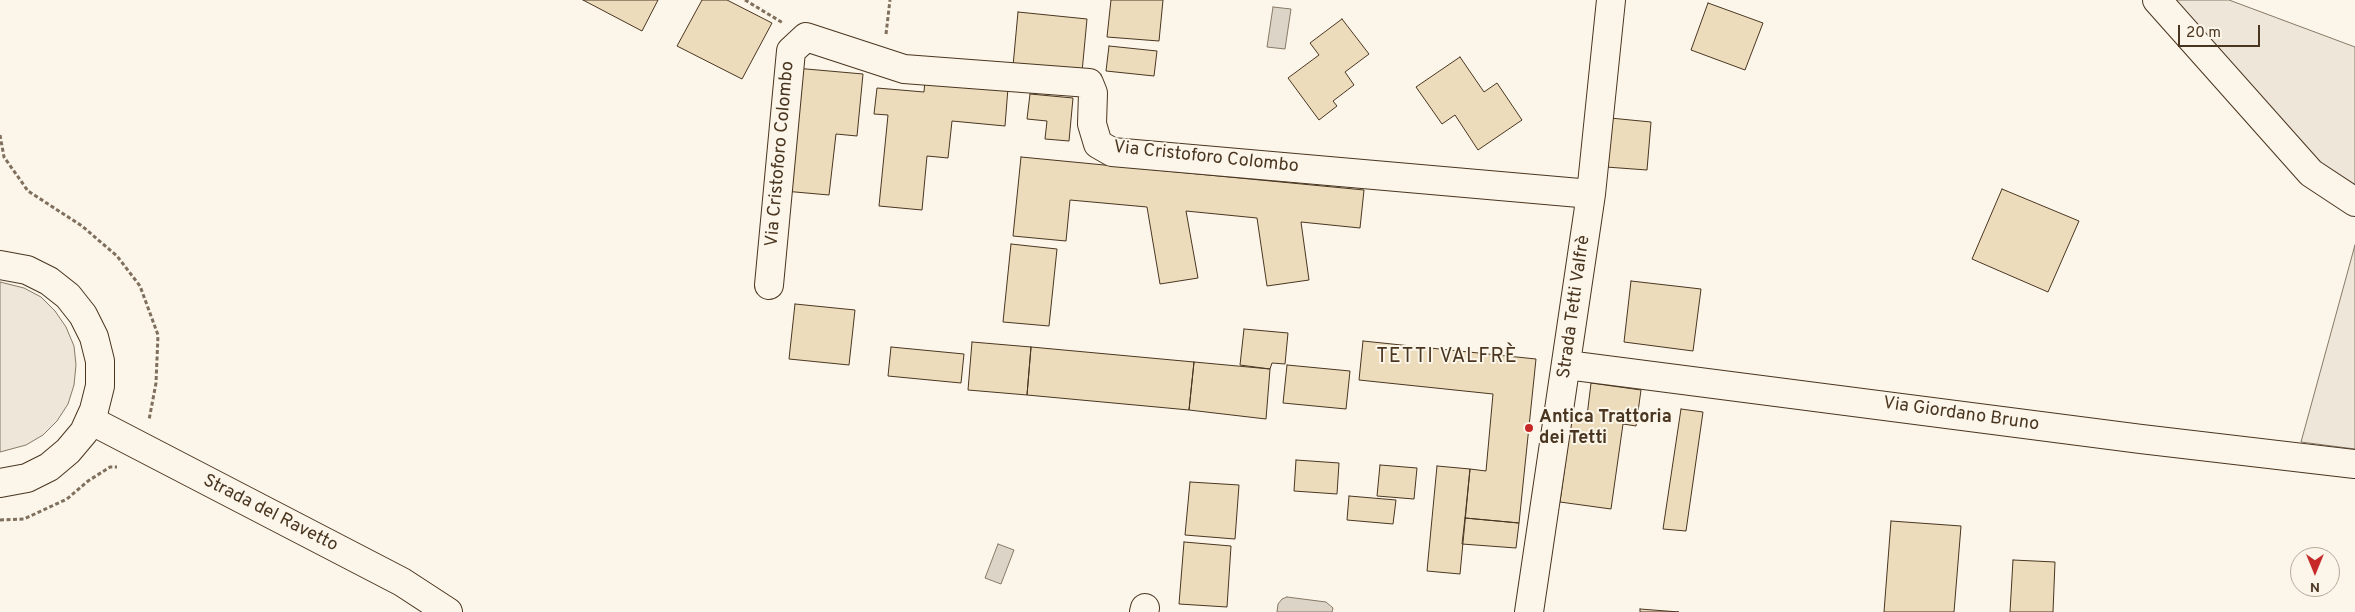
<!DOCTYPE html>
<html>
<head>
<meta charset="utf-8">
<style>
	body { margin:0 }
	#map { position:relative; width:2355px; height:612px; overflow:hidden; background:#fbf6e9; font-family:Overpass,sans-serif }
	canvas { display:block }
	.north { position:absolute; left:2290px; top:547px; width:50px; height:50px; box-sizing:border-box; background:#fbf6e9; border:1px solid #b4a999; border-radius:50%; rotate:180deg; font-size:14px; font-weight:700; line-height:20px; text-align:center; color:#4a3520 }
	.north::after { content:''; display:block; margin:auto; width:18px; height:22px; background:#c62828; clip-path:polygon(50% 0,100% 100%,50% 72%,0 100%) }
	.scale { position:absolute; left:2178px; top:25px; width:82px; height:22px; box-sizing:border-box; border:2px solid #4a3520; border-top:0; padding-left:6px; font-size:15px; line-height:18px; white-space:nowrap; color:#4a3520; -webkit-text-stroke:4px #fbf6e9; paint-order:stroke }
</style>
</head>
<body>
<div id="map">
<canvas width="2355" height="612"></canvas>
<div class="north">N</div>
<div class="scale">20 m</div>
</div>
<script>
const context = document.querySelector('canvas').getContext('2d');
context.lineJoin = 'round';
function paint(path, color) { context.fillStyle = color; context.fill(path, 'evenodd'); }
const toPath = rows => new Path2D(rows.map(r => 'M' + r).join(''));
function strokePath(path, color, width, dash) { context.strokeStyle = color; context.lineWidth = width; context.lineCap = dash ? 'butt' : 'round'; context.setLineDash(dash || []); context.stroke(path); }
function write(font, color, halo, rows, align = 'center') {
  context.font = font + ' Overpass,sans-serif'; context.lineWidth = 4; context.setLineDash([]); context.textBaseline = 'middle'; context.strokeStyle = halo; context.fillStyle = color; for (const [text, x, y, turn = 0] of rows) {
    context.save(); context.translate(x, y); context.rotate((+turn || 0) * Math.PI / 180); context.textAlign = isNaN(turn) ? turn : align; if (halo) context.strokeText(text, 0, 0); context.fillText(text, 0, 0); context.restore();
  }
}
const green = toPath([
	[2171,0,2229,0,2355,47,2355,191,2335,180,2171,0],
	[2355,245,2355,449,2301,442,2355,245],
	[0,282,24,288,41,297,55,311,66,327,74,346,76,365,74,385,68,404,57,421,43,435,26,445,0,452,0,282]
]);
paint(green, '#ede6d9');
strokePath(green, '#887966', 1);
const water = toPath([
	[1273,7,1291,9,1285,49,1267,47,1273,7],
	[998,544,1014,550,1001,584,985,578,998,544],
	[1287,597,1326,602,1333,608,1332,612,1277,612,1278,604,1282,599,1287,597]
]);
paint(water, '#dcd4c6');
strokePath(water, '#887966', 1);
const building = toPath([
	[583,0,658,0,642,31,583,0],
	[702,0,727,0,772,23,742,79,677,46,702,0],
	[1111,0,1163,0,1159,41,1107,37,1111,0],
	[1708,3,1763,23,1745,70,1691,50,1708,3],
	[1018,12,1087,19,1082,72,1013,66,1018,12],
	[1342,19,1369,54,1345,72,1354,85,1333,101,1337,106,1319,120,1288,78,1319,55,1310,43,1342,19],
	[1109,46,1157,51,1154,76,1106,71,1109,46],
	[1460,57,1484,92,1497,83,1522,120,1478,150,1455,115,1442,124,1416,87,1460,57],
	[795,68,863,74,857,136,836,134,829,195,784,191,795,68],
	[925,80,1008,88,1005,126,952,121,948,158,927,156,922,210,879,206,888,115,874,114,877,88,924,92,925,80],
	[1030,94,1073,98,1069,141,1045,139,1047,121,1027,119,1030,94],
	[1610,118,1651,122,1647,170,1606,167,1610,118],
	[1021,157,1364,190,1360,228,1301,222,1309,280,1267,286,1257,218,1186,211,1198,278,1160,284,1147,207,1070,200,1066,241,1013,236,1021,157],
	[2002,189,2079,221,2048,292,1972,259,2002,189],
	[1011,244,1057,249,1049,326,1003,322,1011,244],
	[1631,281,1701,289,1693,351,1624,342,1631,281],
	[795,304,855,310,849,365,789,359,795,304],
	[1244,329,1288,333,1285,364,1272,363,1270,369,1240,365,1244,329],
	[1363,341,1536,359,1519,523,1465,518,1470,469,1486,471,1493,394,1359,380,1363,341],
	[972,342,1031,347,1027,395,968,390,972,342],
	[891,347,964,354,961,383,888,376,891,347],
	[1031,347,1194,362,1189,410,1027,395,1031,347],
	[1194,362,1270,369,1266,419,1189,410,1194,362],
	[1287,365,1350,371,1346,409,1283,403,1287,365],
	[1591,383,1641,390,1636,426,1623,424,1611,509,1560,502,1572,414,1587,416,1591,383],
	[1681,409,1703,412,1686,531,1663,529,1681,409],
	[1296,460,1339,463,1337,494,1294,491,1296,460],
	[1380,465,1417,468,1414,499,1377,496,1380,465],
	[1437,466,1470,469,1460,574,1427,571,1437,466],
	[1190,482,1239,485,1235,539,1185,535,1190,482],
	[1349,496,1396,500,1393,524,1347,520,1349,496],
	[1465,518,1519,523,1516,548,1462,544,1465,518],
	[1891,521,1961,526,1954,612,1884,612,1891,521],
	[1184,542,1231,546,1227,607,1179,604,1184,542],
	[2013,560,2055,562,2053,612,2010,612,2013,560],
	[1640,609,1679,612,1640,612,1640,609]
]);
paint(building, '#ecdcbc');
strokePath(building, '#4a3520', 1);
const minor = toPath([
	[2157,0,2311,173,2355,202],
	[769,285,791,51,806,37,904,69,1089,83,1093,93,1092,124,1098,144,1112,152,1591,194],
	[1567,365,2141,439,2355,464],
	[90,420,402,582,448,612],
	[1144,612,1145,608],
	[1529,612,1591,194,1611,0]
]);
const major = toPath([
	[0,265,27,270,49,281,68,296,83,315,94,337,100,361,100,386,94,410,84,432,68,451,49,467,27,478,0,483]
]);
strokePath(minor, '#4a3520', 30);
strokePath(major, '#4a3520', 30);
strokePath(toPath([
	[745,0,783,23],
	[886,34,890,0],
	[0,135,4,157,28,191,82,226,117,256,140,286,158,335,156,383,149,420],
	[0,520,24,519,67,499,88,481,110,467,117,467]
]), '#7f6f5c', 3, [4, 2.5]);
strokePath(minor, '#fbf6e9', 28);
strokePath(major, '#fbf6e9', 28);
for (const [x, y, r, color] of [
	[1529,428,5,"#c62828"]
]) { const dot = new Path2D(); dot.arc(x, y, r, 0, 2 * Math.PI); context.fillStyle = color; context.fill(dot); strokePath(dot, '#fbf6e9', 2); }
write('18px', '#4a3520', '#fbf6e9', [
	["Via Cristoforo Colombo",781,154,-85],
	["Via Cristoforo Colombo",1206,158,6],
	["Strada Tetti Valfrè",1575,307,-82],
	["Via Giordano Bruno",1961,415,8],
	["Strada del Ravetto",270,514,27]
]);
write('bold 18px', '#4a3520', '#fbf6e9', [
	["Antica Trattoria",1539,418],
	["dei Tetti",1539,439]
], 'left');
context.letterSpacing = '1px';
write('20px', '#4a3520', '#fbf6e9', [
	["TETTI VALFRÈ",1447,358]
]);
context.letterSpacing = '0px';
</script>
</body>
</html>
